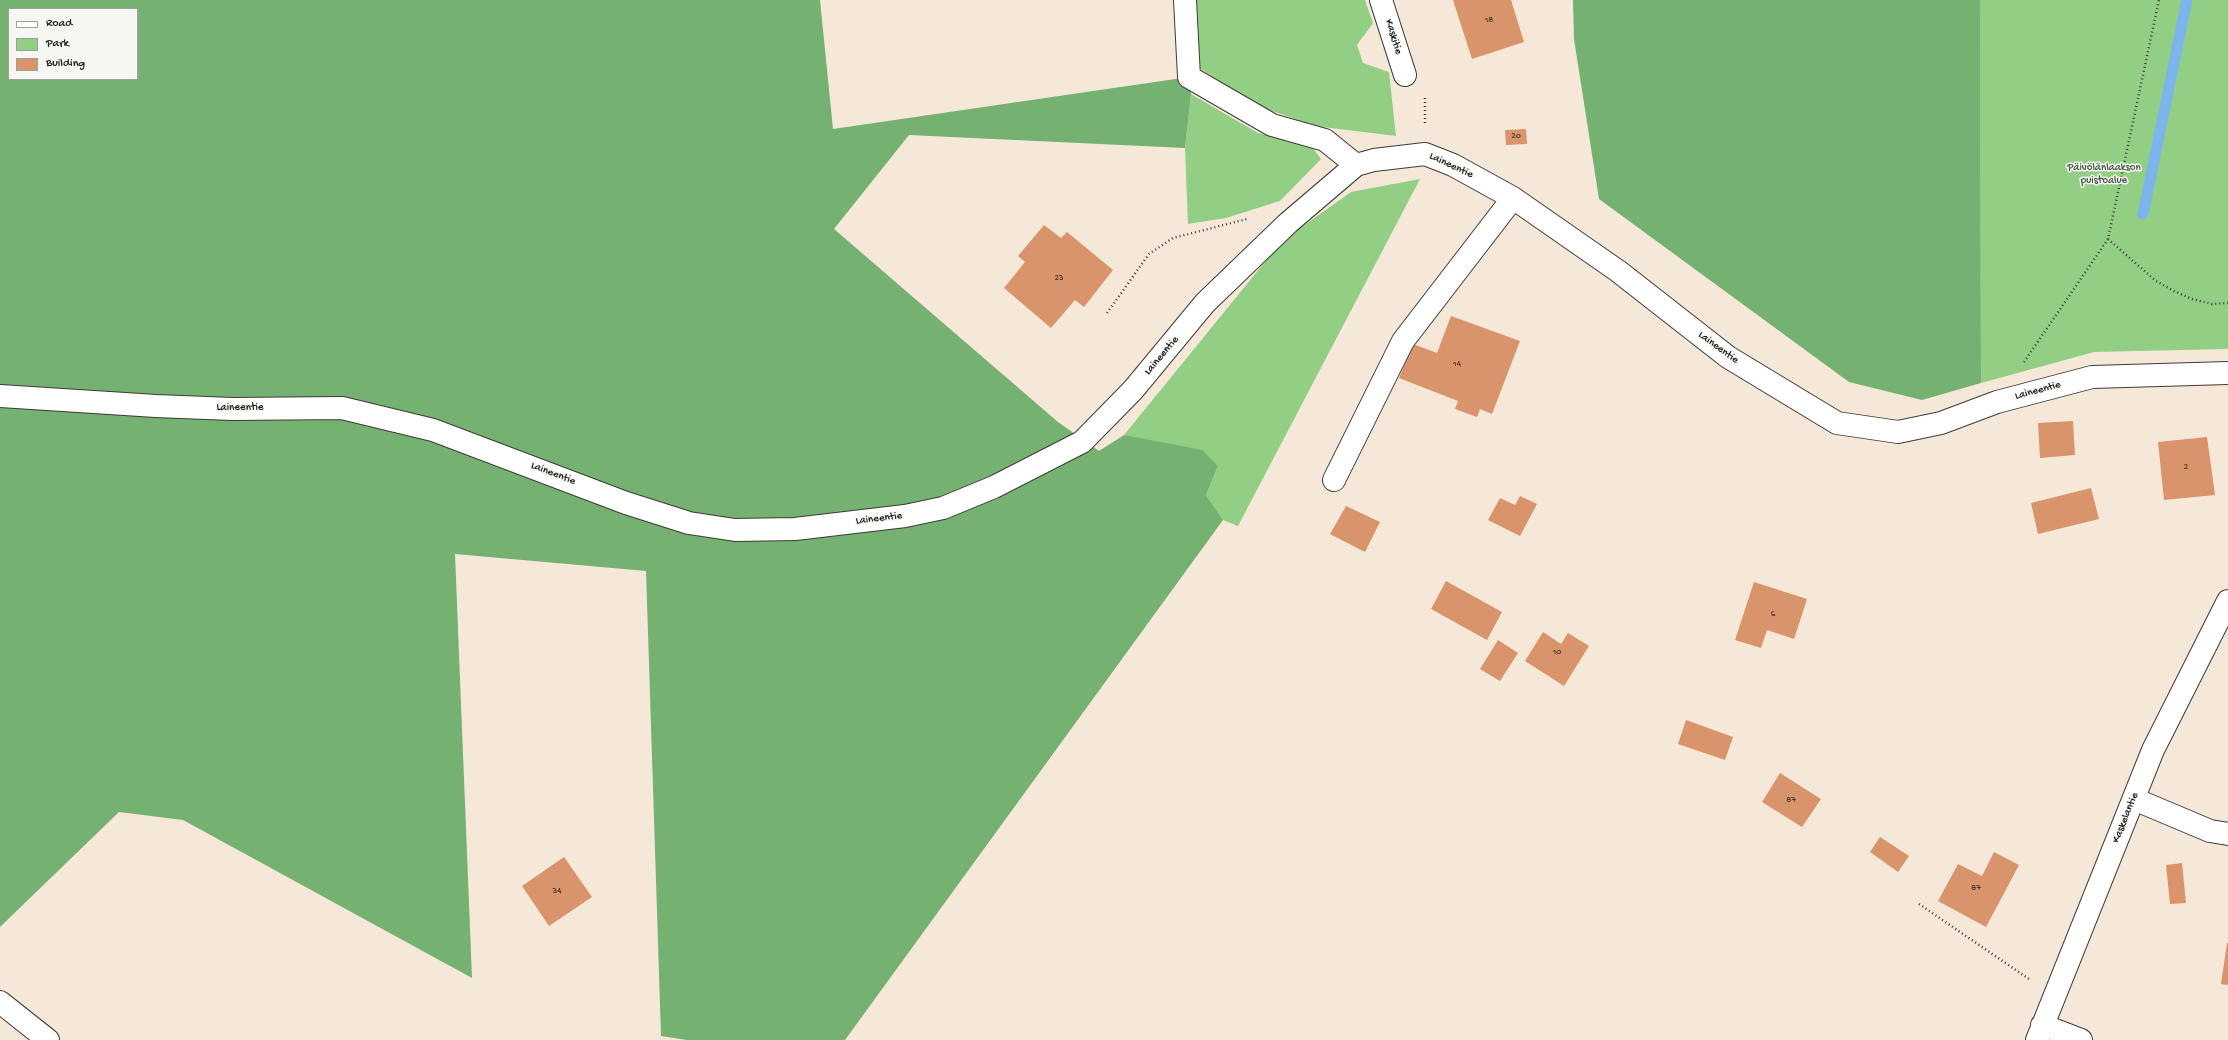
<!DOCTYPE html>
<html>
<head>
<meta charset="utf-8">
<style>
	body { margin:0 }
	#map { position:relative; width:2228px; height:1040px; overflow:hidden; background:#f5e8d8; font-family:"Gochi Hand",sans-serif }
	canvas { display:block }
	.legend { position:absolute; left:8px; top:8px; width:130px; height:72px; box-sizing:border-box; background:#f6f6f2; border:1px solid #9f9f9c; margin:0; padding:5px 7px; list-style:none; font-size:12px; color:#1c1c1c }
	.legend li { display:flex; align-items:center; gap:8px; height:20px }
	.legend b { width:20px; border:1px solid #9f9f9c }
</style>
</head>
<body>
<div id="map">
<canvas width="2228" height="1040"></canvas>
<ul class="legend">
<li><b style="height:5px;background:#fff"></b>Road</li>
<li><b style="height:11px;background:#92ce83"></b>Park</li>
<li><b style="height:11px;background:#d9946b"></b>Building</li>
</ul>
</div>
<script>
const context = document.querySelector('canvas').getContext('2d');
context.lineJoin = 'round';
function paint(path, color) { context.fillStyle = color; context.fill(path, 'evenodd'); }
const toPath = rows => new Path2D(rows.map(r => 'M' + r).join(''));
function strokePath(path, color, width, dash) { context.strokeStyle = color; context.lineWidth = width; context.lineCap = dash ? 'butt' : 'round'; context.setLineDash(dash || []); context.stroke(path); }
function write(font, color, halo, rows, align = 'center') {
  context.font = font + ' "Gochi Hand",sans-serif'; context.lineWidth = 3; context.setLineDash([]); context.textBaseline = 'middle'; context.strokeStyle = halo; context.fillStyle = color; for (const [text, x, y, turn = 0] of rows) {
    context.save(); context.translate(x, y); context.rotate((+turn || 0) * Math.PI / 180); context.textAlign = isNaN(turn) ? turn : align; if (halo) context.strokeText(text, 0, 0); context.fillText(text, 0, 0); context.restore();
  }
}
paint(toPath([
	[1185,0,1365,0,1373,23,1357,45,1363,63,1389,72,1396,136,1315,126,1261,107,1188,61],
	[1980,0,2228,0,2228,349,2094,352,1981,383],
	[1191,94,1258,133,1312,147,1321,159,1280,201,1226,218,1188,224,1185,148],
	[1420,179,1238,526,1223,520,1206,495,1218,466,1124,435,1282,241,1351,192]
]), '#92ce83');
paint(toPath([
	[0,0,820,0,833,129,1189,77,1191,94,1185,148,909,135,834,229,1058,422,1099,451,1124,435,1202,450,1218,466,1206,495,1223,520,845,1040,687,1040,661,1036,646,571,455,554,472,978,183,820,119,812,0,927],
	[9,9,137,9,137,79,9,79],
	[1573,0,1980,0,1981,383,1922,400,1849,382,1599,199,1574,39]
]), '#75b171');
strokePath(toPath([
	[2143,214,2187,0]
]), '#7cb5ec', 11);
paint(toPath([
	[1453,0,1511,0,1524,42,1472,59],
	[1526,129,1527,144,1506,145,1505,130],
	[1044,225,1061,238,1067,232,1113,270,1084,307,1075,300,1051,328,1004,288,1025,262,1018,256],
	[1451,316,1520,341,1492,414,1480,409,1477,417,1455,409,1458,401,1399,378,1413,344,1437,353],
	[2073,421,2075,455,2040,458,2038,423],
	[2207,437,2215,495,2164,500,2158,442],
	[2091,488,2099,519,2038,534,2031,503],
	[1520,496,1537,504,1520,536,1488,520,1500,498,1515,505],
	[1346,506,1380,522,1365,552,1330,534],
	[1446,581,1502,612,1487,640,1431,609],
	[1754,582,1807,599,1794,639,1767,630,1761,648,1735,640],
	[1543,632,1561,644,1568,633,1589,646,1564,686,1525,661],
	[1498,640,1518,653,1500,681,1480,669],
	[1686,720,1733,737,1725,760,1678,744],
	[1780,773,1821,799,1802,827,1762,802],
	[1880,837,1909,856,1898,872,1870,852],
	[1994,852,2019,865,1986,927,1938,901,1958,864,1982,876],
	[564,857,592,897,549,926,522,886],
	[2182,863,2186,903,2170,904,2166,865],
	[2227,943,2228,943,2228,985,2221,984]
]), '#d9946b');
const minor = toPath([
	[1185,0,1189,77,1272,125,1325,140,1356,165],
	[1381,0,1405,75],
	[0,396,156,406,232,409,342,408,433,430,626,503,689,523,735,530,795,529,905,516,943,508,994,487,1082,442,1133,390,1205,303,1288,223,1356,165,1374,160,1425,154,1453,165,1513,198,1618,271,1728,357,1837,423,1898,432,1941,423,1997,402,2092,377,2228,373],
	[1334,480,1403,341,1513,198],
	[2134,799,2210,831,2228,834],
	[0,1002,48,1040],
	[2042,1025,2081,1040],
	[2037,1040,2153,750,2228,601]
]);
strokePath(minor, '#3d3b38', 24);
strokePath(toPath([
	[1425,98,1425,123],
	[2108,239,2156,281,2174,291,2192,299,2212,304,2228,303],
	[1107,313,1149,254,1173,238,1247,219],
	[2024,362,2108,239,2159,0],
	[1919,904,2029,979]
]), '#3d3b38', 2.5, [1, 3]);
strokePath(minor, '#fff', 22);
write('9px', '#4b3a30', null, [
	["18",1489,21],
	["20",1516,137],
	["23",1059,279],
	["14",1457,365],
	["2",2186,468],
	["6",1773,615],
	["10",1557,653],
	["87",1791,801],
	["87",1976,889],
	["34",557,892]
]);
write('11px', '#1c1c1c', '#f6f6f2', [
	["Kaskitie",1393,37,73],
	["Laineentie",1451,166,25],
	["Laineentie",1718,348,36],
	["Laineentie",1162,356,-50],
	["Laineentie",2038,391,-15],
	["Laineentie",240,408],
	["Laineentie",553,474,21],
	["Laineentie",879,519,-7],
	["Kaskelantie",2126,818,-68]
]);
write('11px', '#455a40', '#f6f6f2', [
	["Päivölänlaakson",2104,168],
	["puistoalue",2104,181]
]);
</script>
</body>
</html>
